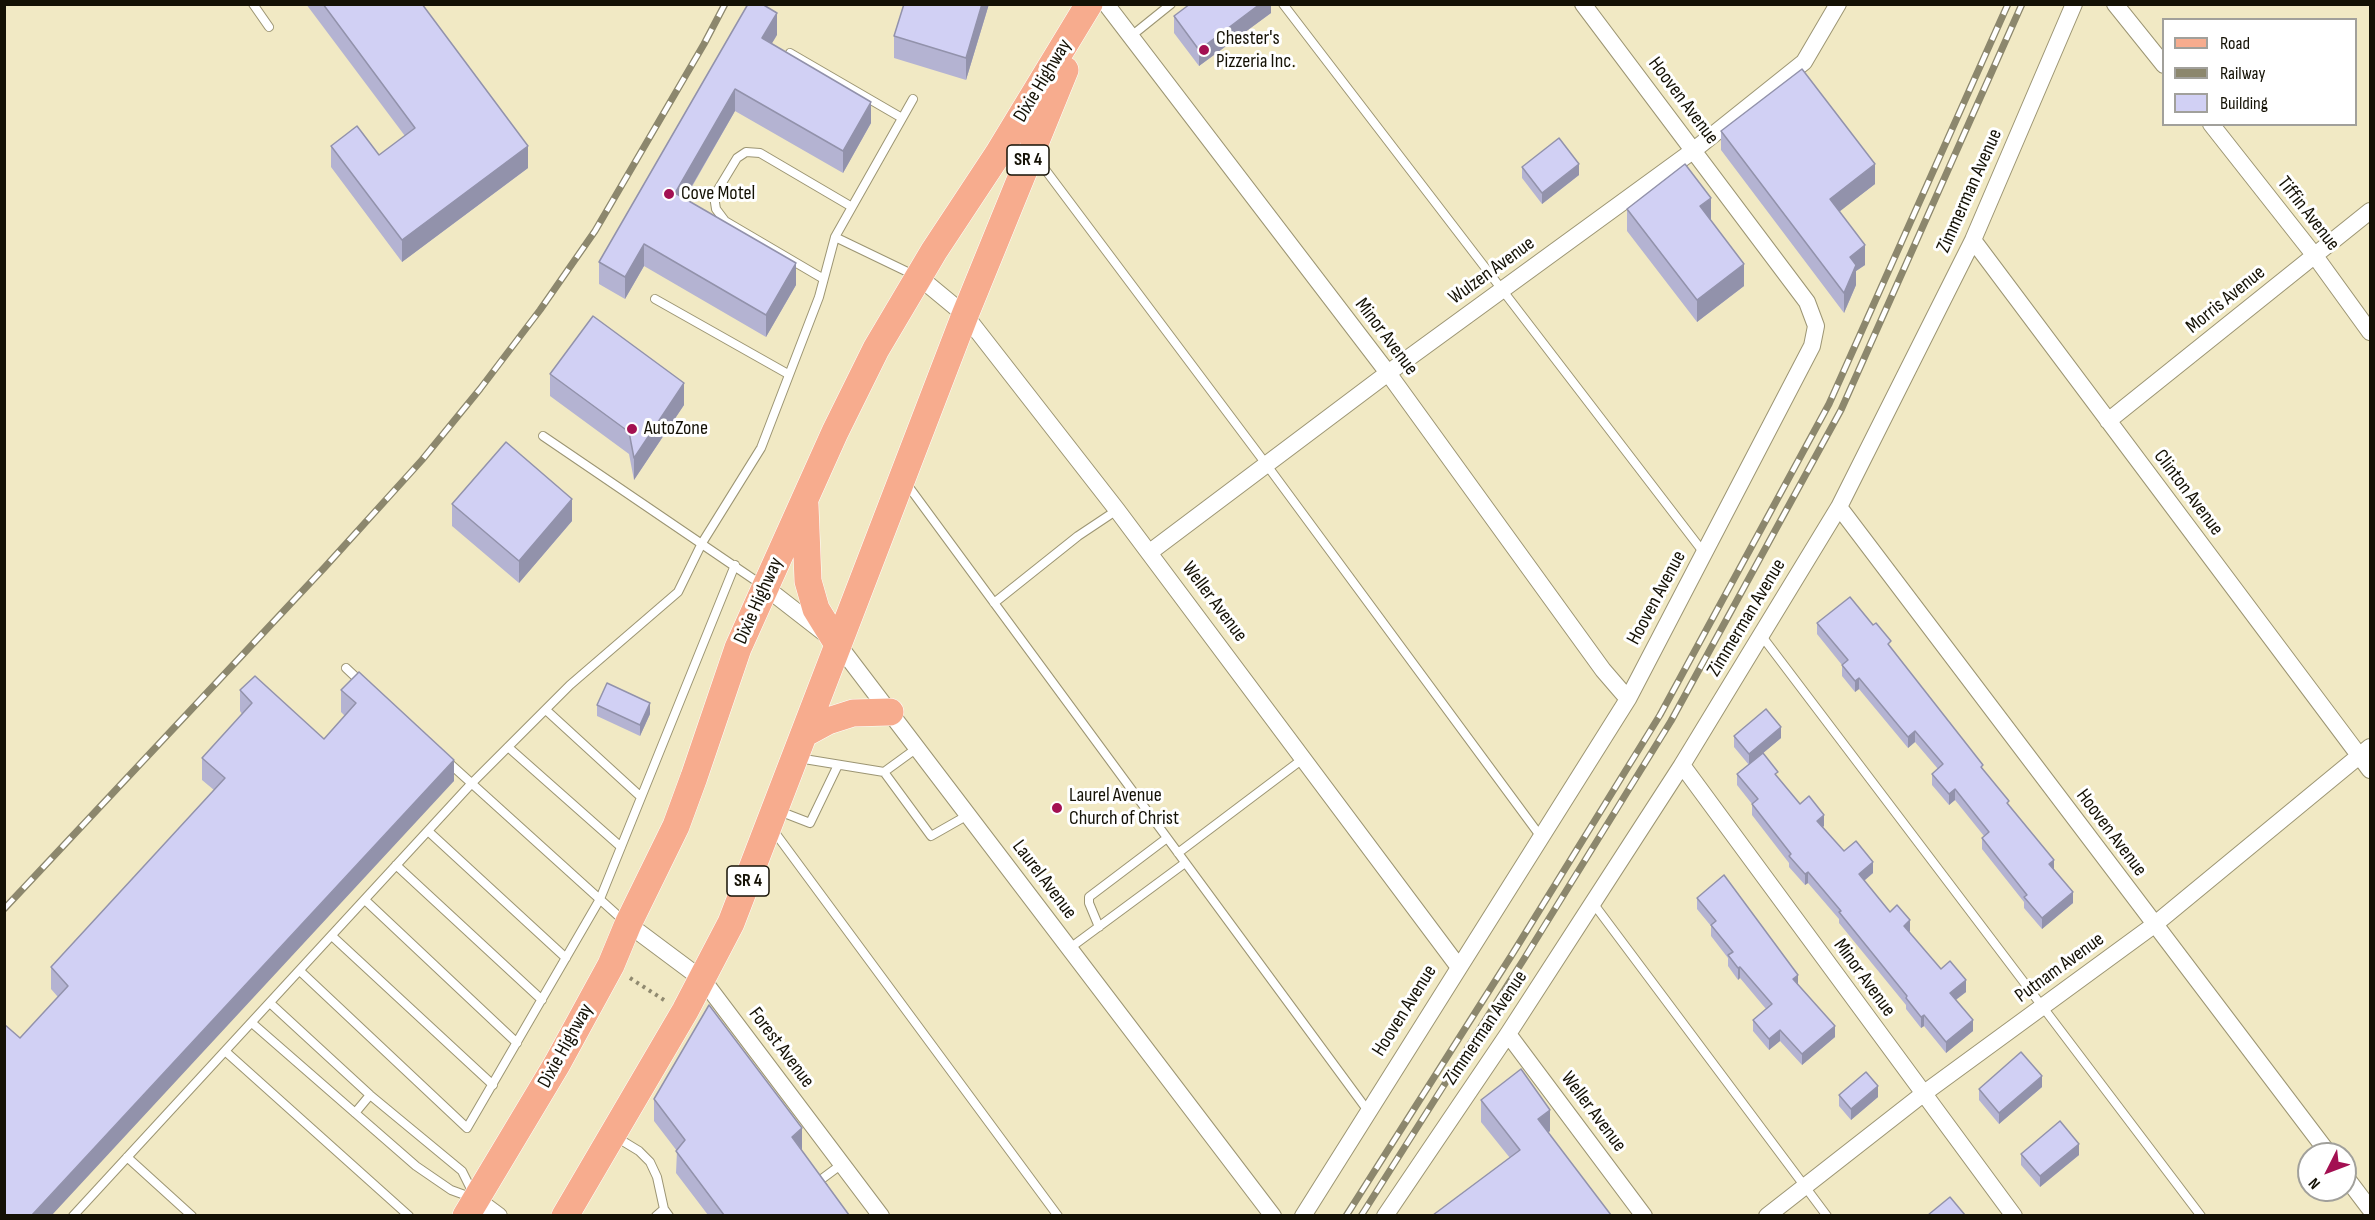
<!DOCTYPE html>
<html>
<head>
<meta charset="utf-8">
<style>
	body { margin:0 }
	#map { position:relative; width:2375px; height:1220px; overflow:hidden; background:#f1e9c4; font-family:"Sofia Sans Condensed",sans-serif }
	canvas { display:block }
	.frame { position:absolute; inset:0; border:6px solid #141105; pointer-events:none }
	.legend { position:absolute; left:2162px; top:18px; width:195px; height:108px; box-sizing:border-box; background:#fff; border:2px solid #a1a09b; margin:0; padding:8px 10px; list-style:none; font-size:18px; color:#141105 }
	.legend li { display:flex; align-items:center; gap:12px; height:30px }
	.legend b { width:30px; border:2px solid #a1a09b }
	.north { position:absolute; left:2297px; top:1142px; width:60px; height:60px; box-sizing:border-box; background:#fff; border:2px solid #a1a09b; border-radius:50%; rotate:228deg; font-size:16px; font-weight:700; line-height:24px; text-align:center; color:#141105 }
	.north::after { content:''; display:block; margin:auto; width:21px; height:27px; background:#a31052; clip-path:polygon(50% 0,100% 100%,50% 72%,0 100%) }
</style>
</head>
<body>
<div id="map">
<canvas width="2375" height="1220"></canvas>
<div class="frame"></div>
<ul class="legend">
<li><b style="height:8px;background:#f7ac8e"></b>Road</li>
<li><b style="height:8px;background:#8c876d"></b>Railway</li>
<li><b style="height:16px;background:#d1d0f4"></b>Building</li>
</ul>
<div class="north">N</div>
</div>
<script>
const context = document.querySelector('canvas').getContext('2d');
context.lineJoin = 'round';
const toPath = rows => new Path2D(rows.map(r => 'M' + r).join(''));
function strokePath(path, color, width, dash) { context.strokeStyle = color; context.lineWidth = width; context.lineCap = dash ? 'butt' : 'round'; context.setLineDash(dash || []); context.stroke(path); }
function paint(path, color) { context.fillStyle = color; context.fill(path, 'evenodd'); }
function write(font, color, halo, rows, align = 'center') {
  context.font = font + ' "Sofia Sans Condensed",sans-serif'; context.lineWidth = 6; context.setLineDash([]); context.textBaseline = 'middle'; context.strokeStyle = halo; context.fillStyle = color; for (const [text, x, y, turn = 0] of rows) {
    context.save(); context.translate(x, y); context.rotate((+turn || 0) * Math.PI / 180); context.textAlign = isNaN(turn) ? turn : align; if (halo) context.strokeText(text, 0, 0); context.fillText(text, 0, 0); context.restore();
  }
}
const service = toPath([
	[253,4,269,27],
	[1283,4,1704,553],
	[1130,37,1171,4],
	[790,53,902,118],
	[1035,156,1266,464,1541,837],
	[835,237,916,276],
	[822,278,725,221,716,209,714,196,737,158,746,152,760,153,852,207],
	[655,299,788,374],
	[543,436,762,585],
	[906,483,1368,1111],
	[994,603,1078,536,1117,510],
	[1761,635,2201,1216],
	[346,668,363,684],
	[546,710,641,797],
	[508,747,621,847],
	[917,748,884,772,931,836,968,815],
	[798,758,884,772],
	[448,762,625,922],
	[779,811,810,823,838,765],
	[773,830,1058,1216],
	[428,831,566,958],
	[1178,853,1304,758],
	[396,865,542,1000],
	[365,900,517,1043],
	[1593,903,1827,1216],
	[1099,927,1089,903,1089,897,1167,838],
	[332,936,493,1085],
	[1070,948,1185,863],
	[300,971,467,1128,600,899,735,565],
	[270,1003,370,1095,462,1171,473,1193],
	[252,1023,416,1166,451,1190,473,1198],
	[225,1051,409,1216],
	[355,1113,370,1095],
	[616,1137,639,1151,650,1162,657,1177,664,1209],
	[127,1157,192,1216],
	[823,1187,819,1181,842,1164],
	[73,1216,471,784,570,685,678,592,702,543,761,448,819,297,835,237,913,99],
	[656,1216,664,1209,669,1216]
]);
const minor = toPath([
	[1106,4,1388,373,1603,670,1628,699],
	[2115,4,2164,65],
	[2211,124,2315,256,2370,332],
	[1973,240,2370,770],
	[919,277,965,315,1117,510,1458,966],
	[2108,421,2370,211],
	[1839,507,2329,1154],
	[1150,552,1388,373,1694,150,1804,62,1838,4],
	[765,587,837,643,1273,1216],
	[1682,765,2014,1216],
	[628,924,703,980,881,1216],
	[1508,1034,1644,1216],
	[2345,1176,2370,1209],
	[476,1199,499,1216],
	[1303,1216,1628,699,1812,346,1816,326,1807,302,1583,4],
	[1385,1216,1508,1034,1682,765,1839,507,1973,240,2074,4],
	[1767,1216,1923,1094,2154,925,2370,747]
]);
const primary = toPath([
	[805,505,808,581,816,609,837,643],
	[804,734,828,721,853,713,890,712],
	[466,1216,557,1064,611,965,628,924,676,826,694,777,738,648,835,432,876,349,934,251,998,154,1089,4],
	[565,1216,685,1011,731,923,965,315,1065,70]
]);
strokePath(service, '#9c9573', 10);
strokePath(minor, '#9c9573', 18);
strokePath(primary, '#fff', 28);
strokePath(toPath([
	[630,978,664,1000]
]), '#908a70', 4, [3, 4.5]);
strokePath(service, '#fff', 8);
strokePath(minor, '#fff', 16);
strokePath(primary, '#f7ac8e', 27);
const rail = toPath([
	[4,909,325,567,422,460,480,389,540,310,595,231,704,44,725,4],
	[1346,1216,1513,953,1660,715,1829,404,2008,4],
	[1361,1216,1524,959,1671,721,1841,410,2022,4]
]);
strokePath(rail, '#8c876d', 7);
strokePath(rail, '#fff', 4.5, [14]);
paint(toPath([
	[306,4,422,4,528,168,402,262,331,167,331,146,379,155,405,136],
	[989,4,966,80,894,58,894,36],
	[1271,4,1271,13,1199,66,1174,33,1174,16],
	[777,35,771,44,871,123,843,173,735,111,685,199,796,285,766,337,644,266,625,299,599,284,599,262],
	[1721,131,1875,184,1839,211,1865,265,1856,271,1856,285,1844,313,1721,150],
	[1522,167,1579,175,1542,204,1522,178],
	[1627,209,1711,219,1710,220,1744,286,1697,322,1627,231],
	[550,374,684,405,634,480,629,454,550,396],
	[452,504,572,521,519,583,452,526],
	[1817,623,1891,649,1983,769,2054,869,2073,903,2042,929,2024,908,2024,902,1982,849,1982,838,1984,836,1955,800,1949,805,1932,785,1932,774,1938,769,1915,742,1908,748,1859,689,1855,692,1842,676,1842,665,1817,634],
	[240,690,324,739,345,716,341,712,341,690,454,781,20,1038,58,997,51,989,51,967,214,790,202,780,202,758,242,714,240,711],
	[597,705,650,714,640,736,597,716],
	[1734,736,1781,738,1763,753,1778,778,1800,804,1824,826,1823,827,1844,851,1873,873,1864,881,1890,912,1910,931,1909,932,1941,969,1966,992,1956,1000,1973,1031,1946,1053,1924,1026,1921,1028,1906,1009,1906,1005,1839,923,1839,919,1808,883,1805,885,1789,867,1789,863,1752,815,1752,804,1737,785,1737,774,1749,765,1734,747],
	[1697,898,1798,984,1835,1037,1802,1065,1780,1041,1769,1050,1753,1031,1753,1020,1766,1009,1740,978,1738,980,1728,966,1728,958,1711,936,1711,926,1697,909],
	[2042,1087,1999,1124,1979,1100,1979,1089],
	[1839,1095,1878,1097,1851,1120,1839,1106],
	[654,1099,801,1150,849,1215,708,1215,676,1173,677,1151,654,1121],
	[1481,1100,1550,1131,1510,1158,1481,1122],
	[2021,1154,2079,1155,2040,1187,2021,1165]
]), '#b4b3d2');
paint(toPath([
	[982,4,989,4,966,80,966,58],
	[1260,4,1271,4,1271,13,1199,66,1199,50],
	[777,13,777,35,762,60,762,38],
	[735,89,735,111,675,215,675,193],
	[871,102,871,123,843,173,843,151],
	[528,146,528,168,402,262,402,240],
	[1579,164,1579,175,1542,204,1542,193],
	[1875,164,1875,184,1830,219,1830,199],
	[1711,198,1711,219,1700,228,1700,206],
	[644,244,644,266,625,299,625,277],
	[1865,245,1865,265,1856,271,1856,285,1844,313,1844,293,1850,257],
	[796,263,796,285,766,337,766,315],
	[1744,264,1744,286,1697,322,1697,300],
	[684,383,684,405,634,480,634,458],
	[572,499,572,521,519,583,519,561],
	[1859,678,1859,689,1855,692,1855,681],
	[650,703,650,714,640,736,640,725],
	[1781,727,1781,738,1749,765,1749,754],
	[1915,731,1915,742,1908,748,1908,737],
	[454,760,454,781,52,1215,32,1215],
	[1955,789,1955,800,1949,805,1949,794],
	[1824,815,1824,826,1817,832,1817,821],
	[2054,860,2054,871,2049,864],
	[1873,862,1873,873,1859,885,1859,874],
	[1808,872,1808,883,1805,885,1805,874],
	[2073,892,2073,903,2042,929,2042,918],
	[1910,920,1910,931,1904,937,1904,926],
	[1740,967,1740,978,1738,980,1738,968],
	[1798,975,1798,986,1793,979],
	[1966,980,1966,992,1950,1004,1950,993],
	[1924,1015,1924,1026,1921,1028,1921,1017],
	[1973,1020,1973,1031,1946,1053,1946,1042],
	[1835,1026,1835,1037,1802,1065,1802,1054],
	[1780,1030,1780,1041,1769,1050,1769,1039],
	[2042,1076,2042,1087,1999,1124,1999,1113],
	[1878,1086,1878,1097,1851,1120,1851,1109],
	[1550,1110,1550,1131,1538,1141,1538,1119],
	[802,1128,802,1150,792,1137],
	[2079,1144,2079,1155,2040,1187,2040,1176]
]), '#9292ab');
const building = toPath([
	[323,4,422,4,528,146,402,240,331,146,357,126,379,155,415,128,323,4],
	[748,4,762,4,777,13,762,38,871,102,843,151,735,89,675,193,796,263,766,315,644,244,625,277,599,262,748,4],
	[904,4,982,4,966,58,894,36,904,4],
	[1190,4,1260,4,1199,50,1174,16,1190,4],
	[1802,69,1875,164,1830,199,1865,245,1850,257,1856,265,1844,293,1721,131,1802,69],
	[1559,138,1579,164,1542,193,1522,167,1559,138],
	[1685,164,1711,198,1700,206,1744,264,1697,300,1627,209,1685,164],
	[593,316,684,383,634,458,629,432,550,374,593,316],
	[506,442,572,499,519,561,452,504,506,442],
	[1850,597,1873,625,1876,623,1891,641,1888,644,1983,765,1981,767,2009,801,2007,803,2054,860,2049,864,2073,892,2042,918,2024,897,2027,895,1982,838,1989,832,1955,789,1949,794,1932,774,1943,764,1915,731,1908,737,1859,678,1855,681,1842,665,1848,660,1817,623,1850,597],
	[359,672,454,760,32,1215,4,1215,4,1024,20,1038,68,986,51,967,225,778,202,758,252,703,240,690,255,676,324,739,356,703,341,690,359,672],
	[607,683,650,703,640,725,597,705,607,683],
	[1766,709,1781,727,1749,754,1734,736,1766,709],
	[1763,753,1778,772,1775,774,1800,804,1809,796,1824,815,1817,821,1844,851,1856,841,1873,862,1859,874,1890,912,1897,905,1910,920,1904,926,1941,969,1950,961,1966,980,1950,993,1973,1020,1946,1042,1924,1015,1921,1017,1906,998,1907,996,1839,912,1841,911,1808,872,1805,874,1789,856,1791,854,1752,804,1758,799,1737,774,1763,753],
	[1724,875,1798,975,1793,979,1835,1026,1802,1054,1780,1030,1769,1039,1753,1020,1772,1004,1740,967,1738,968,1728,955,1733,952,1711,925,1716,921,1697,898,1724,875],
	[709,1005,802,1128,792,1137,849,1215,724,1215,676,1151,685,1140,654,1099,709,1005],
	[2021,1052,2042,1076,1999,1113,1979,1089,2021,1052],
	[1521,1069,1550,1110,1538,1119,1611,1215,1433,1215,1520,1150,1481,1100,1521,1069],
	[1866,1072,1878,1086,1851,1109,1839,1095,1866,1072],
	[2060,1121,2079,1144,2040,1176,2021,1154,2060,1121],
	[1950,1197,1965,1215,1928,1215,1950,1197]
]);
paint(building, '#d1d0f4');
strokePath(building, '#9292ab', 1.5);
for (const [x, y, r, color] of [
	[1204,50,6,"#a31052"],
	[669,194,6,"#a31052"],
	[632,429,6,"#a31052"],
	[1057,808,6,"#a31052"]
]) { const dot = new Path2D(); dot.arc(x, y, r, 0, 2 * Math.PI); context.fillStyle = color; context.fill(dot); strokePath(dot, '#fff', 2); }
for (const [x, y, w] of [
	[1028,160,42],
	[748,881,42]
]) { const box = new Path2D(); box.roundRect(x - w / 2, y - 15, w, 30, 4.5); context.fillStyle = '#fff'; context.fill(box); strokePath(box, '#141105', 1.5); }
write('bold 18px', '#141105', null, [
	["SR 4",1028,160],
	["SR 4",748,881]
]);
write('20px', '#141105', '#fff', [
	["Chester's",1216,39],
	["Pizzeria Inc.",1216,62],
	["Cove Motel",681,194],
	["AutoZone",644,429],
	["Laurel Avenue",1069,796],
	["Church of Christ",1069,819]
], 'left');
write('20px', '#141105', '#fff', [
	["Dixie Highway",1043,81,-59],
	["Hooven Avenue",1683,101,53],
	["Zimmerman Avenue",1970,191,-66],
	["Tiffin Avenue",2308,214,52],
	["Wulzen Avenue",1492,271,-36],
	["Morris Avenue",2226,300,-39],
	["Minor Avenue",1386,337,53],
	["Clinton Avenue",2188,493,53],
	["Hooven Avenue",1657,598,-62],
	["Dixie Highway",759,601,-66],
	["Weller Avenue",1214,602,53],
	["Zimmerman Avenue",1747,618,-59],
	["Hooven Avenue",2111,833,53],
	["Laurel Avenue",1044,880,53],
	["Putnam Avenue",2060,968,-36],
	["Minor Avenue",1864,978,54],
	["Hooven Avenue",1405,1011,-58],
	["Zimmerman Avenue",1486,1028,-56],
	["Dixie Highway",566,1046,-61],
	["Forest Avenue",781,1048,53],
	["Weller Avenue",1593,1112,53]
]);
</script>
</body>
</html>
